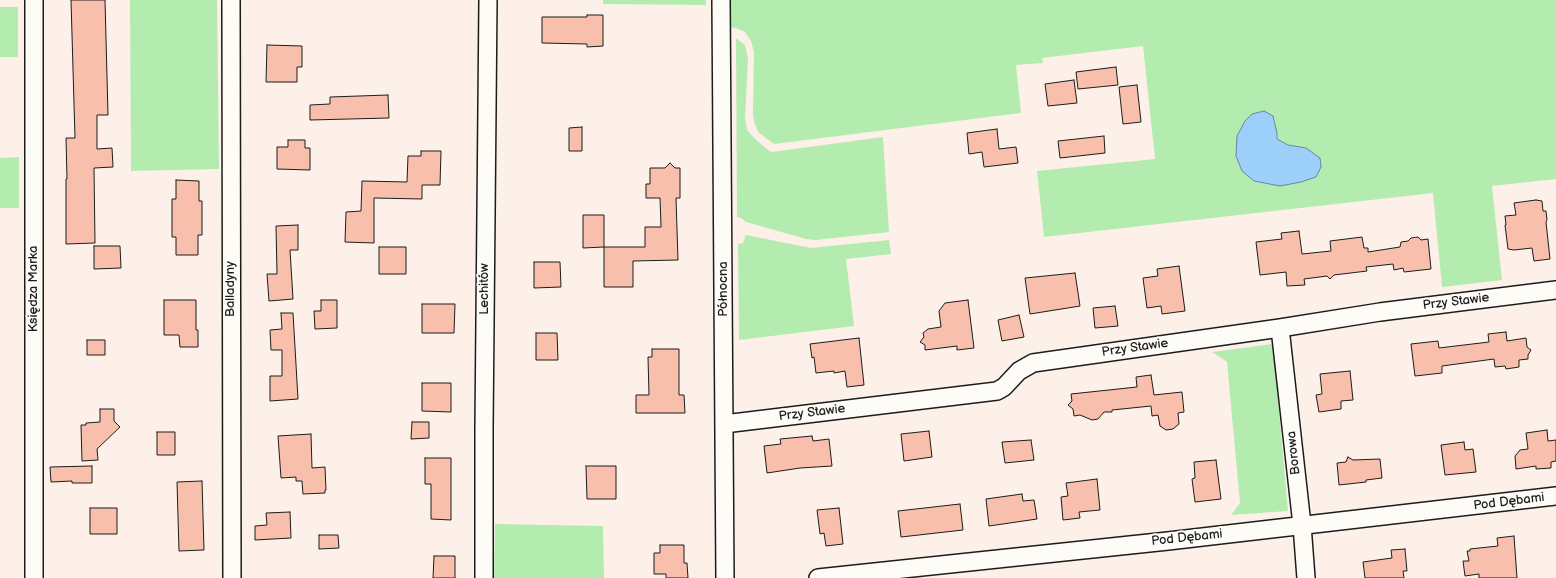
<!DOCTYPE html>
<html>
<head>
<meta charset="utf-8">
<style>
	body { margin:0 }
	canvas { display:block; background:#fcf0e8 }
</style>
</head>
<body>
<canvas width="1556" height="578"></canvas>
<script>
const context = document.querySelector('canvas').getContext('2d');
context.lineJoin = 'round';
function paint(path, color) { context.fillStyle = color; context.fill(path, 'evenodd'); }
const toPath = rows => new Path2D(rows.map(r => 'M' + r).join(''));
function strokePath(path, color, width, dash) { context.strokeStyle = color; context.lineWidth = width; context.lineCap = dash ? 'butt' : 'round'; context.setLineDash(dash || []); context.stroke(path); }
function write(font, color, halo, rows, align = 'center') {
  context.font = font + ' "Balsamiq Sans",sans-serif'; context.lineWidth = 4; context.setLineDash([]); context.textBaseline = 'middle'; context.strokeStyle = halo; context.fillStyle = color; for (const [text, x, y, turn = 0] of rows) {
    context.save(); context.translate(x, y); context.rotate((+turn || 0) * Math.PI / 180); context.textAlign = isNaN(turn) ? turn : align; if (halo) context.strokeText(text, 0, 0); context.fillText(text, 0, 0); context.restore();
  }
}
paint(toPath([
	[130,0,217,0,219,169,131,171],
	[603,0,706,0,706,5,603,4],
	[727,0,1556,0,1556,179,1492,186,1502,280,1442,287,1433,193,1044,237,1037,171,1155,159,1143,46,1042,58,1043,63,1016,65,1021,113,774,144,758,132,754,122,753,115,754,52,751,41,745,32,736,28,729,27],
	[0,7,18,7,18,57,0,57],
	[736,38,745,45,748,59,745,118,747,130,753,137,768,150,772,152,883,137,889,232,816,240,806,239,746,222,741,218,737,217],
	[19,157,19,208,0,208,0,158],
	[746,235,811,248,889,240,891,254,846,259,854,326,739,340,738,244,743,243],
	[1273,344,1288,511,1231,515,1240,503,1227,362,1212,352],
	[495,524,603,526,604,578,494,578]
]), '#b4ecb0');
const water = toPath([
	[1264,111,1273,116,1277,133,1277,139,1288,145,1306,148,1320,158,1321,167,1316,177,1301,182,1280,186,1254,181,1242,171,1236,156,1237,136,1245,121,1252,114,1264,111]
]);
paint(water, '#9ccff9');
strokePath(water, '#6987a1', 1);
const building = toPath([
	[71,0,105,0,108,115,97,115,97,149,112,148,113,167,94,168,95,243,66,244,66,179,67,179,66,138,75,138,71,0],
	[587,15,603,15,603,46,587,47,587,44,542,43,542,17,587,17,587,15],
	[267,45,302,46,302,67,297,67,297,82,266,82,267,45],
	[1116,67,1118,85,1078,89,1076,72,1116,67],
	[1074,80,1077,103,1048,106,1045,84,1074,80],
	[1137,85,1141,122,1123,124,1119,87,1137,85],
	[388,95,389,118,310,120,310,105,330,104,330,97,388,95],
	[582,127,582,151,569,151,569,128,582,127],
	[997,129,999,149,1016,147,1018,163,984,167,982,152,969,154,967,133,997,129],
	[1104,136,1105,153,1060,158,1058,141,1104,136],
	[288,140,305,140,305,148,310,148,310,170,277,169,277,147,288,147,288,140],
	[421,151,441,151,440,185,422,185,422,199,374,198,374,243,345,242,346,212,361,211,362,181,407,182,408,156,421,156,421,151],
	[670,163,675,168,680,168,680,198,676,198,678,260,633,261,633,287,604,287,604,247,583,248,583,215,604,215,604,247,645,247,645,227,661,227,660,198,646,198,646,184,650,184,650,168,665,168,670,163],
	[176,180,199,181,199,201,202,201,202,235,198,235,198,255,176,255,176,237,172,237,172,199,176,199,176,180],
	[1536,200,1542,201,1543,211,1546,211,1547,220,1546,222,1550,259,1534,261,1532,248,1514,250,1508,249,1505,225,1506,225,1505,216,1516,215,1514,203,1536,200],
	[298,225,298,250,290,250,293,299,269,301,267,274,277,274,276,226,298,225],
	[1299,231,1302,254,1331,251,1330,241,1362,237,1364,248,1368,248,1368,252,1400,247,1401,242,1408,241,1411,238,1418,237,1421,240,1428,239,1431,269,1404,272,1403,268,1394,270,1393,264,1366,267,1367,271,1334,275,1330,279,1327,276,1304,279,1305,285,1287,286,1286,272,1260,275,1256,242,1282,239,1281,233,1299,231],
	[94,246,120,246,121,268,94,269,94,246],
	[379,247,406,247,406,274,379,274,379,247],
	[534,262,560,262,561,287,534,288,534,262],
	[1179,266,1185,311,1162,314,1161,306,1147,308,1143,278,1158,276,1157,269,1179,266],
	[1075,273,1080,306,1030,314,1025,278,1075,273],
	[164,300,196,300,196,330,198,330,198,347,180,347,179,335,164,335,164,300],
	[321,300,337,300,337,328,315,329,314,311,321,311,321,300],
	[968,300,974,348,957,350,957,346,925,350,925,345,920,342,924,337,923,333,928,329,941,327,939,311,945,303,968,300],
	[422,304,455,304,454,333,422,333,422,304],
	[1115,306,1118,326,1095,328,1093,308,1115,306],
	[281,313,293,313,298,399,270,401,270,376,282,376,282,350,271,350,270,330,282,329,281,313],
	[1019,315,1024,337,1002,341,998,320,1019,315],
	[1506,332,1507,341,1526,338,1527,347,1531,350,1528,355,1528,359,1519,360,1519,367,1506,369,1505,366,1495,367,1494,359,1442,366,1442,373,1415,376,1411,344,1438,341,1439,348,1489,342,1488,334,1506,332],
	[536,333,557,333,558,360,536,360,536,333],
	[859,338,864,385,847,387,845,371,834,373,834,371,816,373,814,357,812,358,810,344,859,338],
	[87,340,105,340,105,355,87,355,87,340],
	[652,349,679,349,679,395,684,395,685,413,636,413,636,395,649,395,648,357,652,357,652,349],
	[1350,371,1353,400,1341,401,1341,409,1319,412,1316,395,1322,394,1320,374,1350,371],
	[1151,375,1154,395,1182,392,1184,412,1178,413,1179,424,1173,429,1166,430,1160,426,1158,415,1152,416,1151,406,1112,410,1112,412,1104,412,1098,419,1092,420,1080,415,1074,416,1073,409,1068,405,1072,401,1071,394,1137,387,1136,377,1151,375],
	[422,383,451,383,451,412,422,411,422,383],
	[100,409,114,409,114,421,120,427,97,449,98,460,82,461,81,425,86,425,86,423,100,422,100,409],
	[412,422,429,422,429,438,411,439,412,422],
	[1547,430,1548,441,1556,440,1556,461,1551,462,1551,468,1536,469,1536,466,1516,469,1515,456,1520,450,1528,449,1526,433,1547,430],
	[929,431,932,457,904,461,901,434,929,431],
	[157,432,175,432,175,455,157,455,157,432],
	[311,434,312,468,325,467,326,490,325,490,325,493,303,494,302,481,296,481,296,477,281,478,278,436,311,434],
	[812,436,813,441,829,439,832,466,800,468,767,473,764,446,781,444,780,439,812,436],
	[1031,440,1034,460,1005,463,1002,442,1031,440],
	[1464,442,1465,450,1473,449,1476,472,1445,475,1441,445,1464,442],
	[1348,457,1353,460,1380,459,1382,478,1366,480,1366,482,1339,485,1337,463,1346,462,1348,457],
	[425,458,451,458,451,520,431,519,431,484,425,484,425,458],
	[1216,460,1221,499,1195,502,1192,479,1195,478,1194,462,1216,460],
	[92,466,92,483,72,483,72,481,51,482,50,467,92,466],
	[586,466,616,466,616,499,587,499,586,466],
	[1097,479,1100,510,1079,512,1080,518,1063,520,1061,497,1068,496,1066,483,1097,479],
	[202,481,204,550,179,551,177,482,202,481],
	[1022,494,1023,501,1034,500,1037,519,989,526,986,499,1022,494],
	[960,504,963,530,901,537,898,511,960,504],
	[90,508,117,508,117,534,90,534,90,508],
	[839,508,843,544,826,546,824,533,820,534,817,510,839,508],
	[290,512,291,538,255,540,255,526,267,525,266,513,290,512],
	[319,535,338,535,339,548,319,549,319,535],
	[1514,536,1517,578,1479,578,1479,574,1465,576,1463,561,1469,561,1467,551,1470,551,1470,549,1498,546,1497,538,1514,536],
	[660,545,684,545,684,563,687,563,688,578,666,578,666,574,654,574,654,553,660,553,660,545],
	[1405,549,1407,571,1403,571,1404,578,1365,578,1363,562,1392,558,1391,550,1405,549],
	[434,556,455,556,455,578,433,578,434,556]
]);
paint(building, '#f8c0ac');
strokePath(building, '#1c1c1c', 1);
const street = toPath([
	[34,0,34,578],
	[231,0,232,578],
	[721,0,725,578],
	[1280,328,1302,525,1306,578],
	[724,424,997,391,1004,387,1019,371,1033,363,1280,328,1380,312,1556,290],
	[484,578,484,428,488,0],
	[818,578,1168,541,1556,496]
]);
strokePath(street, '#1c1c1c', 20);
strokePath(street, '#fdfcf7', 17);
write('13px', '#1c1c1c', '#fdfcf7', [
	["Księdza Marka",34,289,-90],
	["Balladyny",231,289,-90],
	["Lechitów",485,289,-90],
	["Północna",724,289,-90],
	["Przy Stawie",1456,302,-7],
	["Przy Stawie",1135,348,-8],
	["Przy Stawie",812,413,-7],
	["Borowa",1294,453,-96],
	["Pod Dębami",1509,502,-7],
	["Pod Dębami",1187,538,-6]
]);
</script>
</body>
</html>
